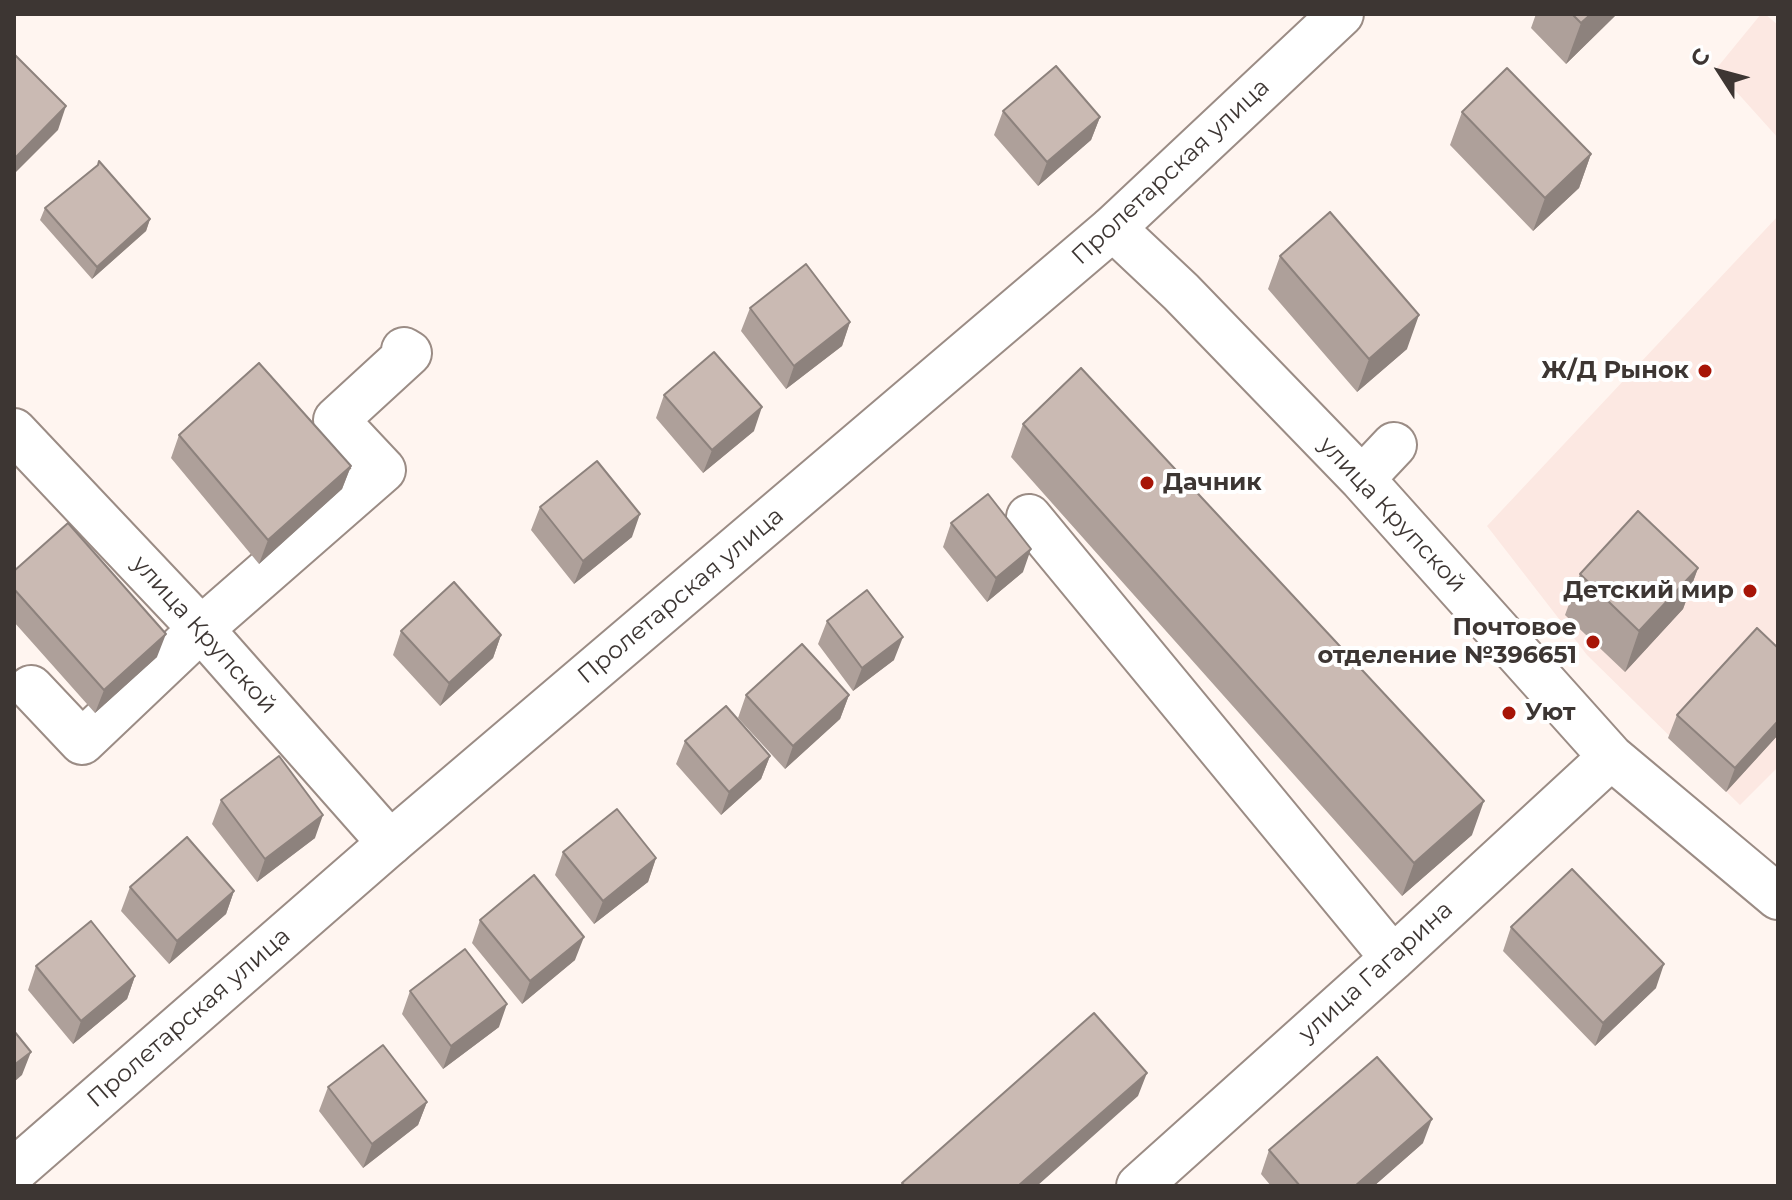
<!DOCTYPE html>
<html>
<head>
<meta charset="utf-8">
<style>
	body { margin:0 }
	#map { position:relative; width:1792px; height:1200px; overflow:hidden; background:#fff5f0; font-family:Montserrat,sans-serif }
	canvas { display:block }
	.frame { position:absolute; inset:0; border:16px solid #3d3633; pointer-events:none }
	.north { position:absolute; left:1680px; top:32px; width:80px; height:80px; -webkit-text-stroke:6px #fff; paint-order:stroke; rotate:306deg; font-size:22px; font-weight:700; line-height:32px; text-align:center; color:#3d3633 }
	.north::after { content:''; display:block; margin:auto; width:28px; height:36px; background:#3d3633; clip-path:polygon(50% 0,100% 100%,50% 72%,0 100%) }
</style>
</head>
<body>
<div id="map">
<canvas width="1792" height="1200"></canvas>
<div class="frame"></div>
<div class="north">С</div>
</div>
<script>
const context = document.querySelector('canvas').getContext('2d');
context.lineJoin = 'round';
function paint(path, color) { context.fillStyle = color; context.fill(path, 'evenodd'); }
const toPath = rows => new Path2D(rows.map(r => 'M' + r).join(''));
function strokePath(path, color, width, dash) { context.strokeStyle = color; context.lineWidth = width; context.lineCap = dash ? 'butt' : 'round'; context.setLineDash(dash || []); context.stroke(path); }
function write(font, color, halo, rows, align = 'center') {
  context.font = font + ' Montserrat,sans-serif'; context.lineWidth = 8; context.setLineDash([]); context.textBaseline = 'middle'; context.strokeStyle = halo; context.fillStyle = color; for (const [text, x, y, turn = 0] of rows) {
    context.save(); context.translate(x, y); context.rotate((+turn || 0) * Math.PI / 180); context.textAlign = isNaN(turn) ? turn : align; if (halo) context.strokeText(text, 0, 0); context.fillText(text, 0, 0); context.restore();
  }
}
paint(toPath([
	[1761,14,1765,14,1778,25,1778,138,1716,69],
	[1778,216,1778,767,1740,805,1587,655,1487,526]
]), '#fce8e2');
const minor = toPath([
	[1113,228,1181,292,1362,479,1611,757,1778,897],
	[14,431,201,629,390,843],
	[1362,479,1394,445],
	[1029,517,1393,958],
	[31,688,82,742,201,629,383,470,336,420,409,353,404,350],
	[1139,1186,1393,958,1611,757]
]);
const major = toPath([
	[14,1171,390,843,1113,228,1341,14]
]);
strokePath(minor, '#9b8c85', 48);
strokePath(major, '#9b8c85', 48);
strokePath(minor, '#fff', 44);
strokePath(major, '#fff', 44);
paint(toPath([
	[1536,14,1617,14,1566,64,1531,28],
	[1003,111,1100,117,1091,140,1038,186,994,135],
	[1462,112,1591,154,1579,188,1533,231,1450,145],
	[45,208,150,219,146,231,92,279,40,220],
	[1280,256,1407,349,1357,392,1268,289],
	[750,308,850,322,842,346,786,389,741,331],
	[664,395,754,431,703,473,656,418],
	[1023,424,1472,835,1402,896,1011,457],
	[179,435,351,466,342,489,259,564,171,458],
	[540,507,632,537,574,584,531,530],
	[951,523,1023,572,987,602,943,547],
	[1698,568,1683,609,1625,672,1565,615,1580,574],
	[14,571,157,657,95,713,14,622],
	[827,621,894,660,853,691,818,644],
	[401,631,501,635,493,658,440,706,393,655],
	[1778,648,1778,735,1726,792,1668,738,1677,715],
	[746,695,849,695,840,719,785,769,738,718],
	[685,741,770,756,761,779,721,815,676,764],
	[221,800,315,838,257,882,212,824],
	[563,852,656,858,648,882,594,924,555,875],
	[130,887,234,891,226,914,169,964,121,911],
	[480,920,575,960,522,1004,472,943],
	[1511,927,1656,988,1595,1046,1503,951],
	[36,966,135,976,127,999,73,1044,28,990],
	[410,991,499,1027,443,1069,402,1014],
	[328,1087,427,1102,418,1125,363,1168,319,1111],
	[1423,1143,1374,1186,1271,1186,1261,1174,1269,1150]
]), '#aea09a');
paint(toPath([
	[1591,14,1617,14,1566,64,1581,23],
	[66,106,58,130,14,174,14,162,16,157],
	[1100,117,1091,140,1038,186,1047,162],
	[1591,154,1579,188,1533,231,1545,198],
	[150,219,146,231,92,279,97,267],
	[1419,315,1407,349,1357,392,1369,359],
	[850,322,842,346,786,389,794,366],
	[762,407,754,431,703,473,712,450],
	[351,466,342,489,259,564,268,540],
	[640,514,632,537,574,584,583,561],
	[1031,549,1023,572,987,602,996,578],
	[1698,568,1683,609,1625,672,1639,631],
	[166,634,157,657,95,713,104,690],
	[501,635,493,658,440,706,449,683],
	[903,637,894,660,853,691,862,668],
	[849,695,840,719,785,769,793,746],
	[1778,721,1778,735,1726,792,1735,768],
	[770,756,761,779,721,815,729,792],
	[1484,801,1472,835,1402,896,1414,863],
	[323,815,315,838,257,882,265,859],
	[656,858,648,882,594,924,603,901],
	[234,891,226,914,169,964,177,941],
	[584,937,575,960,522,1004,530,981],
	[1664,964,1656,988,1595,1046,1603,1023],
	[135,976,127,999,73,1044,81,1021],
	[507,1004,499,1027,443,1069,451,1046],
	[31,1052,22,1075,14,1082,14,1065],
	[1147,1073,1138,1096,1037,1186,1018,1186],
	[427,1102,418,1125,363,1168,372,1144],
	[1432,1119,1423,1143,1374,1186,1355,1186]
]), '#8d827d');
const building = toPath([
	[1572,14,1591,14,1581,23,1572,14],
	[14,54,66,106,16,157,14,155,14,54],
	[1056,66,1100,117,1047,162,1003,111,1056,66],
	[1507,68,1591,154,1545,198,1462,112,1507,68],
	[99,161,150,219,97,267,45,208,98,165,99,161],
	[1330,212,1419,315,1369,359,1280,256,1330,212],
	[806,264,850,322,794,366,750,308,806,264],
	[714,352,762,407,712,450,664,395,714,352],
	[259,363,351,466,268,540,179,435,259,363],
	[1081,368,1484,801,1414,863,1023,424,1081,368],
	[597,461,640,514,583,561,540,507,597,461],
	[988,494,1031,549,996,578,951,523,988,494],
	[1638,511,1698,568,1639,631,1580,574,1638,511],
	[68,523,166,634,104,690,14,589,14,571,68,523],
	[454,582,501,635,449,683,401,631,454,582],
	[867,590,903,637,862,668,827,621,867,590],
	[1757,628,1778,648,1778,721,1735,768,1677,715,1757,628],
	[802,644,849,695,793,746,746,695,802,644],
	[726,706,770,756,729,792,685,741,726,706],
	[279,756,323,815,265,859,221,800,279,756],
	[617,809,656,858,603,901,563,852,617,809],
	[187,837,234,891,177,941,130,887,187,837],
	[1572,869,1664,964,1603,1023,1511,927,1572,869],
	[534,875,584,937,530,981,480,920,534,875],
	[91,921,135,976,81,1021,36,966,91,921],
	[465,949,507,1004,451,1046,410,991,465,949],
	[1094,1013,1147,1073,1018,1186,905,1186,902,1183,1094,1013],
	[14,1031,31,1052,14,1065,14,1031],
	[383,1045,427,1102,372,1144,328,1087,383,1045],
	[1377,1057,1432,1119,1355,1186,1300,1186,1269,1150,1377,1057]
]);
paint(building, '#cabab3');
strokePath(building, '#8d827d', 2);
for (const [x, y, r, color] of [
	[1705,371,8,"#a71507"],
	[1147,483,8,"#a71507"],
	[1750,591,8,"#a71507"],
	[1593,642,8,"#a71507"],
	[1509,713,8,"#a71507"]
]) { const dot = new Path2D(); dot.arc(x, y, r, 0, 2 * Math.PI); context.fillStyle = color; context.fill(dot); strokePath(dot, '#fff', 3); }
write('24px', '#3d3633', '#fff', [
	["Пролетарская улица",1171,172,-43],
	["улица Крупской",1392,515,47],
	["Пролетарская улица",681,596,-40],
	["улица Крупской",204,635,48],
	["улица Гагарина",1376,972,-42],
	["Пролетарская улица",189,1018,-41]
]);
write('bold 24px', '#3d3633', '#fff', [
	["Ж/Д Рынок",1689,371],
	["Дачник",1163,483,"left"],
	["Детский мир",1734,591],
	["Почтовое",1577,628],
	["отделение №396651",1577,656],
	["Уют",1525,713,"left"]
], 'right');
</script>
</body>
</html>
